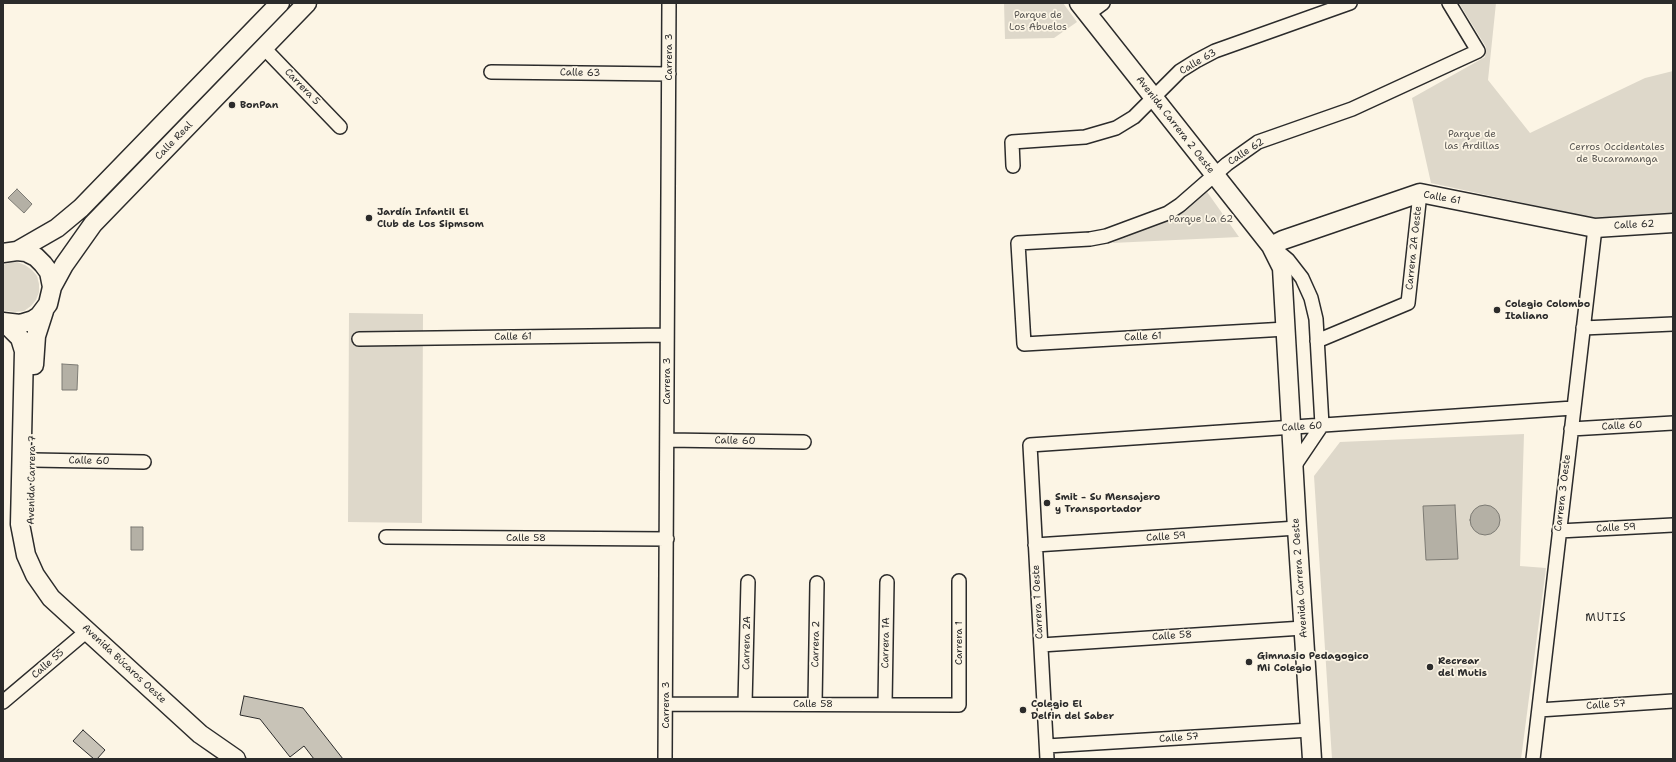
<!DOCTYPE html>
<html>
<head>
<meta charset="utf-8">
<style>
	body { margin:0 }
	#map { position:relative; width:1676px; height:762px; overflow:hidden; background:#fcf5e5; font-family:"Shantell Sans",sans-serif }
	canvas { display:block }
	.frame { position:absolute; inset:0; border:4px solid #2b2b2b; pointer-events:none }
</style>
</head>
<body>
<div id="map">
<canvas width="1676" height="762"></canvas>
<div class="frame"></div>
</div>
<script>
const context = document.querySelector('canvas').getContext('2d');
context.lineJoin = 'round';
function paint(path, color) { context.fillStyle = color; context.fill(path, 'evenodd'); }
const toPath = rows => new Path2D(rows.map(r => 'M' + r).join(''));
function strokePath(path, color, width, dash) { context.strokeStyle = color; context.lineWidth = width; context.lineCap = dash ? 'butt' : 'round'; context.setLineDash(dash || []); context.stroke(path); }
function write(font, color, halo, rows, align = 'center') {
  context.font = font + ' "Shantell Sans",sans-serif'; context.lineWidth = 3.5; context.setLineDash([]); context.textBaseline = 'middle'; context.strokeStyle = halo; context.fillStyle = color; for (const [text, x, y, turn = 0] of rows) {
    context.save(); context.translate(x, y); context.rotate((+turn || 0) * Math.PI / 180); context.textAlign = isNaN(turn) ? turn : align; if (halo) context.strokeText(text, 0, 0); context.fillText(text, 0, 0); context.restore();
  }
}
paint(toPath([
	[1004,3,1063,3,1077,22,1054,38,1005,39],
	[1459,3,1496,3,1488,80,1530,133,1645,78,1673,71,1673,214,1598,219,1431,183,1412,98,1485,57,1486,47],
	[1205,189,1239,237,1112,243,1141,228],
	[17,262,25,265,32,270,37,276,39,284,39,292,36,300,31,306,24,311,15,312,7,311,3,310,3,265,9,263],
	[349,313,423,314,422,523,348,522],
	[1524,434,1520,566,1546,568,1521,759,1332,759,1314,476,1340,442]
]), '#ded8ca');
const water = toPath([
	[17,189,32,204,24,213,8,198,17,189],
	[62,364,78,365,77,390,62,390,62,364],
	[1455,505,1458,559,1426,560,1423,506,1455,505],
	'1470 520a15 15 0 1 1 30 0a15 15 0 1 1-30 0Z',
	[131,527,143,527,143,550,131,550,131,527]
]);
paint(water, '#b4b0a5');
strokePath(water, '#7d7b74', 1);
const building = toPath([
	[244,696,303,708,343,759,314,759,304,746,290,757,260,719,240,715,244,696],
	[83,730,105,750,97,759,94,759,73,741,83,730]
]);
paint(building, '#c8c3b7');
strokePath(building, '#2b2b2b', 1);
const street = toPath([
	[1088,14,1103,3],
	[264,48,340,127],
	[491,72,669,74],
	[1013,166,1012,142,1085,137,1116,128,1134,117,1180,71,1196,61,1215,51,1350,3],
	[1276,250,1288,260,1302,278,1311,298,1316,319,1322,425,1293,468],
	[1583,328,1673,324],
	[1286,329,1024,344,1018,243,1090,239,1106,236,1168,213,1180,205,1227,164,1258,142,1352,109,1478,51,1449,3],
	[359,339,667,335],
	[1317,341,1408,303,1420,193],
	[1571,429,1673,423],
	[667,440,804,442],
	[33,460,144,462],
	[1559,531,1673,525],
	[386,537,667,539],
	[1035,545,1297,528],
	[1041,645,1303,628],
	[3,702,87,631],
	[666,704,959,705,959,581],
	[745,704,748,582],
	[815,704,817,583],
	[885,704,887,582],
	[1539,710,1673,701],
	[1047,746,1310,730],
	[665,759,669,3],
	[1047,759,1030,445,1573,408],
	[1533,759,1595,228]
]);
const secondary = toPath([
	[1079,3,1271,246,1282,268,1297,528,1312,759],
	[1271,246,1283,240,1420,193,1595,228,1673,223],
	[17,251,57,228,81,208,280,3],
	[3,253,17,251,26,252,36,257,43,264,49,272,52,287,48,304,39,316,33,320,20,324,3,322],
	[52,287,64,265,93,224,307,3],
	[5,323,20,338,24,351,20,524,26,555,35,575,51,598,200,734,236,759],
	[34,365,36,336,44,311]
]);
strokePath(street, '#2b2b2b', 16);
strokePath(secondary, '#2b2b2b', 21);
strokePath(street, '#fcf5e5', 13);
strokePath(secondary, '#fcf5e5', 18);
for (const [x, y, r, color] of [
	[232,105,4,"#2b2b2b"],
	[369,218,4,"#2b2b2b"],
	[1497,310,4,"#2b2b2b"],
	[1047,503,4,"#2b2b2b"],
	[1249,662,4,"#2b2b2b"],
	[1430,667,4,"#2b2b2b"],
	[1023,710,4,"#2b2b2b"]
]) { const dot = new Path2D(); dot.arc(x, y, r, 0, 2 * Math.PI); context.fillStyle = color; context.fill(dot); strokePath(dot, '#fcf5e5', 1.5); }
write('10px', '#585653', '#fcf5e5', [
	["Parque de",1038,15],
	["Los Abuelos",1038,27],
	["Parque de",1472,134],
	["las Ardillas",1472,146],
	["Cerros Occidentales",1617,147],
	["de Bucaramanga",1617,159],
	["Parque La 62",1201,219]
]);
write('10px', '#2b2b2b', '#fcf5e5', [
	["Carrera 3",669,57,-90],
	["Calle 63",1198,62,-30],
	["Calle 63",580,73,1],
	["Carrera 5",302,87,46],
	["Avenida Carrera 2 Oeste",1175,125,52],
	["Calle Real",174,141,-46],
	["Calle 62",1246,152,-33],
	["Calle 61",1442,198,10],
	["Calle 62",1634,225,-3],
	["Carrera 2A Oeste",1414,248,-84],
	["Calle 61",513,337,-1],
	["Calle 61",1143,337,-3],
	["Carrera 3",667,381,-90],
	["Calle 60",1622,426,-3],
	["Calle 60",1302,427,-4],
	["Calle 60",735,441,1],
	["Calle 60",89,461,1],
	["Avenida Carrera 7",32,480,-89],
	["Carrera 3 Oeste",1563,493,-83],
	["Calle 59",1616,528,-3],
	["Calle 59",1166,537,-4],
	["Calle 58",526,538],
	["Avenida Carrera 2 Oeste",1300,578,-94],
	["Carrera 1 Oeste",1038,602,-93],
	["Calle 58",1172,636,-4],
	["Carrera 2A",747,643,-89],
	["Carrera 1A",886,643,-89],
	["Carrera 1",959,643,-90],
	["Carrera 2",816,644,-89],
	["Calle 55",48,664,-41],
	["Avenida Búcaros Oeste",124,664,43],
	["Calle 58",813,704],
	["Carrera 3",666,705,-90],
	["Calle 57",1606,705,-4],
	["Calle 57",1179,738,-4]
]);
write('bold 10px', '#2b2b2b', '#fcf5e5', [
	["BonPan",240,105],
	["Jardín Infantil El",377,212],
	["Club de Los Sipmsom",377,224],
	["Colegio Colombo",1505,304],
	["Italiano",1505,316],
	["Smit - Su Mensajero",1055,497],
	["y Transportador",1055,509],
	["Gimnasio Pedagogico",1257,656],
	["Mi Colegio",1257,668],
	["Recrear",1438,661],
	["del Mutis",1438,673],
	["Colegio El",1031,704],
	["Delfin del Saber",1031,716]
], 'left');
context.letterSpacing = '1px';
write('11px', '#2b2b2b', '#fcf5e5', [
	["MUTIS",1606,618]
]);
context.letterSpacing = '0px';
</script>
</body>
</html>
